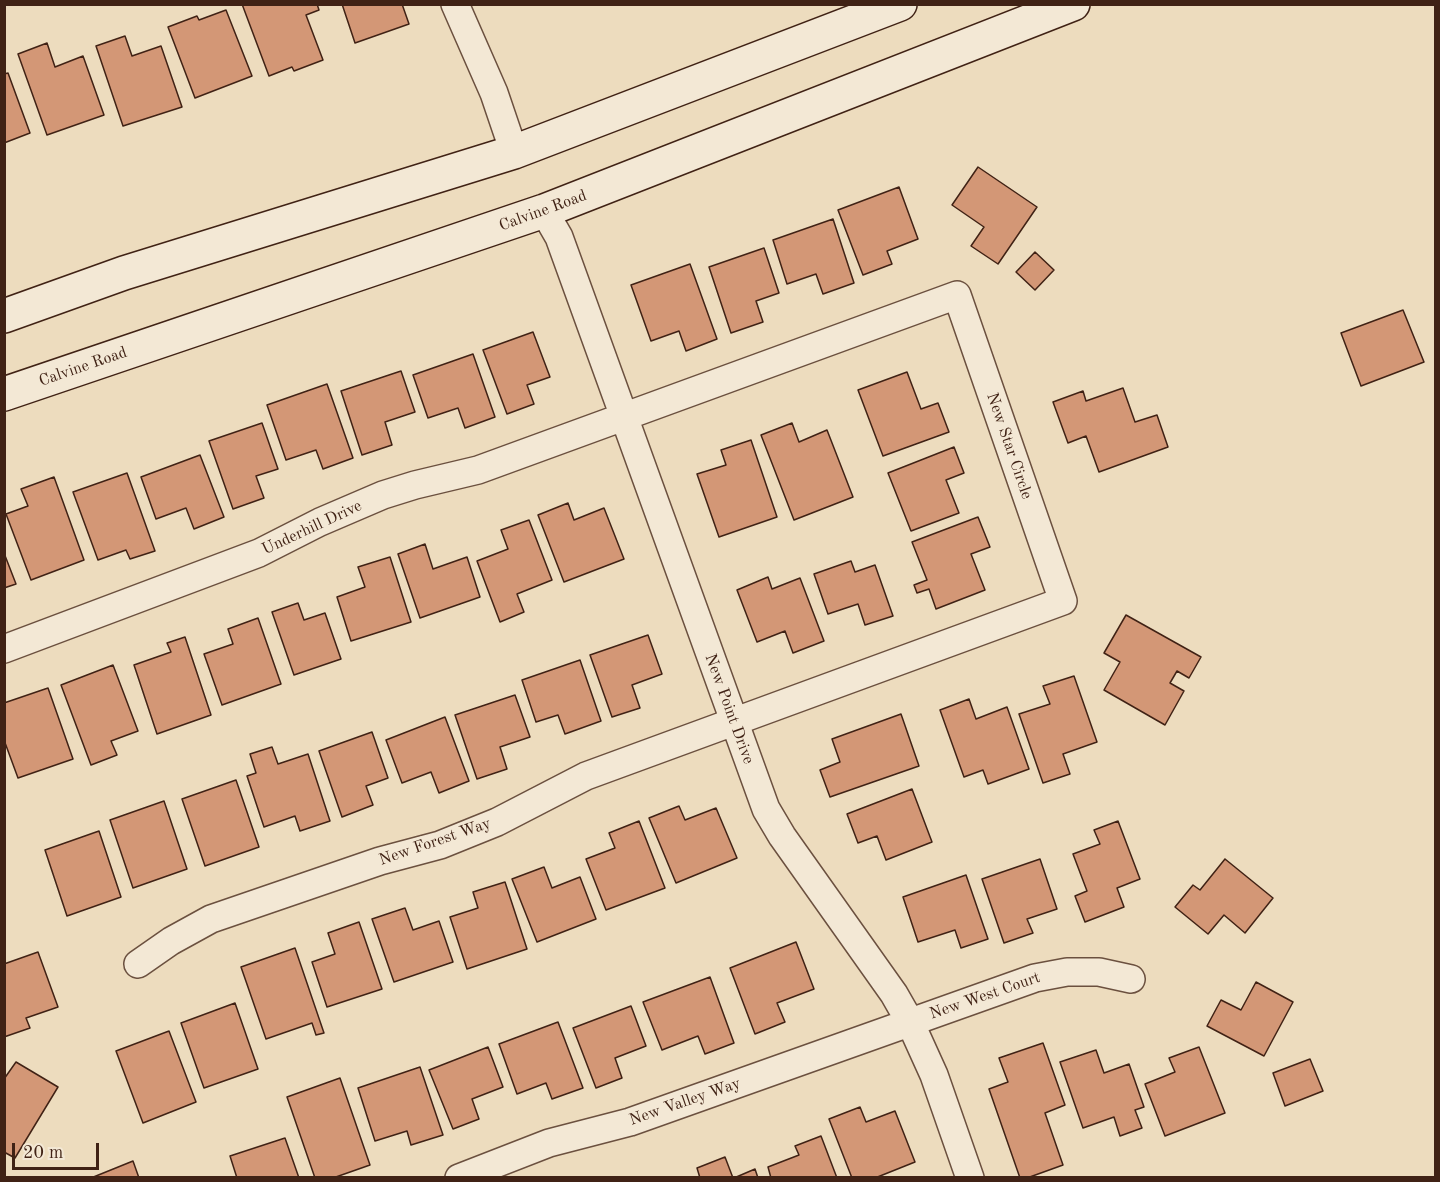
<!DOCTYPE html>
<html>
<head>
<meta charset="utf-8">
<style>
	body { margin:0 }
	#map { position:relative; width:1440px; height:1182px; overflow:hidden; background:#eddcbe; font-family:"Old Standard TT",serif }
	canvas { display:block }
	.frame { position:absolute; inset:0; border:6px solid #402215; pointer-events:none }
	.scale { position:absolute; left:12px; top:1143px; width:87px; height:27px; box-sizing:border-box; border:3px solid #402215; border-top:0; padding-left:8px; font-size:18px; line-height:21px; white-space:nowrap; color:#402215; -webkit-text-stroke:4px #f3e8d5; paint-order:stroke }
</style>
</head>
<body>
<div id="map">
<canvas width="1440" height="1182"></canvas>
<div class="frame"></div>
<div class="scale">20 m</div>
</div>
<script>
const context = document.querySelector('canvas').getContext('2d');
context.lineJoin = 'round';
function paint(path, color) { context.fillStyle = color; context.fill(path, 'evenodd'); }
const toPath = rows => new Path2D(rows.map(r => 'M' + r).join(''));
function strokePath(path, color, width, dash) { context.strokeStyle = color; context.lineWidth = width; context.lineCap = dash ? 'butt' : 'round'; context.setLineDash(dash || []); context.stroke(path); }
function write(font, color, halo, rows, align = 'center') {
  context.font = font + ' "Old Standard TT",serif'; context.lineWidth = 5; context.setLineDash([]); context.textBaseline = 'middle'; context.strokeStyle = halo; context.fillStyle = color; for (const [text, x, y, turn = 0] of rows) {
    context.save(); context.translate(x, y); context.rotate((+turn || 0) * Math.PI / 180); context.textAlign = isNaN(turn) ? turn : align; if (halo) context.strokeText(text, 0, 0); context.fillText(text, 0, 0); context.restore();
  }
}
const building = toPath([
	[242,4,317,4,319,10,306,15,323,60,294,71,292,67,269,76,242,4],
	[342,4,402,4,409,24,355,43,342,4],
	[226,10,252,76,195,98,168,27,197,16,199,20,226,10],
	[125,36,132,56,161,46,182,107,123,126,96,46,125,36],
	[47,43,55,67,83,56,104,115,47,135,18,54,47,43],
	[8,73,30,133,4,143,4,74,8,73],
	[978,167,1037,207,998,264,971,246,984,227,952,205,978,167],
	[899,187,918,239,887,251,892,264,863,275,838,210,899,187],
	[833,219,854,283,823,294,816,274,787,284,773,240,833,219],
	[764,248,779,293,756,301,763,322,731,333,709,267,764,248],
	[1035,252,1054,270,1035,290,1016,272,1035,252],
	[690,264,717,339,686,351,679,331,651,341,631,285,690,264],
	[1403,310,1424,362,1361,386,1341,333,1403,310],
	[533,332,550,377,527,385,534,404,507,414,483,350,533,332],
	[473,354,495,417,465,428,458,408,428,418,413,375,473,354],
	[401,371,415,412,385,422,392,445,362,455,341,391,401,371],
	[907,372,921,409,938,403,949,432,883,456,858,390,907,372],
	[327,384,353,458,323,469,316,450,286,460,267,405,327,384],
	[1123,388,1135,422,1157,415,1168,447,1099,472,1086,436,1068,443,1053,402,1083,391,1086,401,1123,388],
	[262,423,278,469,256,476,264,498,233,509,209,441,262,423],
	[792,423,799,442,827,430,853,497,794,520,761,435,792,423],
	[751,440,777,517,719,537,697,474,726,465,721,450,751,440],
	[954,447,964,473,946,480,959,513,911,531,888,473,954,447],
	[200,455,224,517,194,529,186,508,156,519,141,477,200,455],
	[127,473,155,551,130,559,126,550,98,560,73,492,127,473],
	[54,477,84,560,31,580,6,514,28,506,21,489,54,477],
	[568,503,574,520,604,508,624,559,564,582,538,515,568,503],
	[978,517,990,547,971,554,985,590,936,609,929,589,917,593,914,585,927,580,912,542,978,517],
	[529,520,552,580,517,594,524,612,500,622,477,561,508,549,501,530,529,520],
	[425,544,433,569,467,557,480,597,420,618,398,554,425,544],
	[4,553,16,584,4,588,4,553],
	[390,557,411,622,351,641,337,597,365,587,358,567,390,557],
	[851,561,855,572,875,565,893,616,865,625,858,604,828,614,814,574,851,561],
	[768,577,772,589,800,578,824,641,793,653,785,631,757,642,737,590,768,577],
	[298,603,304,620,325,613,341,659,294,675,272,612,298,603],
	[1126,615,1201,657,1189,678,1177,671,1170,683,1184,691,1165,725,1104,690,1120,662,1104,653,1126,615],
	[258,618,281,684,222,705,204,654,233,644,228,629,258,618],
	[648,635,662,674,632,685,640,708,612,717,590,655,648,635],
	[185,637,211,715,157,734,134,665,171,652,167,643,185,637],
	[580,660,601,721,565,734,558,715,536,722,522,680,580,660],
	[113,665,138,731,111,741,117,755,91,765,61,685,113,665],
	[1074,676,1097,742,1063,754,1070,774,1043,783,1019,714,1050,704,1043,686,1074,676],
	[48,688,73,759,18,778,4,740,4,703,48,688],
	[515,695,530,737,500,747,507,769,477,779,455,715,515,695],
	[969,699,976,719,1007,707,1029,769,988,784,983,770,964,777,940,710,969,699],
	[901,714,919,766,830,797,820,770,840,762,832,739,901,714],
	[445,717,469,781,439,793,431,772,402,783,386,740,445,717],
	[372,732,388,778,366,786,373,805,342,817,319,751,372,732],
	[272,747,278,764,308,754,330,821,300,831,295,816,264,827,247,776,256,773,250,754,272,747],
	[236,780,259,847,205,866,182,799,236,780],
	[912,789,932,842,886,860,877,836,858,843,847,814,912,789],
	[164,801,187,869,133,888,110,820,164,801],
	[679,806,685,820,716,808,737,858,676,883,649,818,679,806],
	[639,821,665,888,606,910,586,859,615,848,609,833,639,821],
	[1118,821,1140,879,1117,888,1124,907,1085,922,1075,896,1087,891,1073,854,1100,844,1094,830,1118,821],
	[99,831,121,897,67,916,45,850,99,831],
	[1040,859,1057,909,1027,919,1033,933,1004,943,982,879,1040,859],
	[1225,859,1273,898,1245,933,1224,915,1208,934,1175,907,1193,885,1200,890,1225,859],
	[544,867,552,888,580,877,596,919,537,942,512,879,544,867],
	[966,875,988,939,961,948,955,930,918,942,903,897,966,875],
	[505,882,527,949,467,969,450,917,478,908,473,892,505,882],
	[405,908,413,930,439,921,453,962,394,982,372,919,405,908],
	[359,922,382,989,327,1007,312,962,335,954,328,933,359,922],
	[796,942,814,989,777,1003,785,1022,755,1034,730,968,796,942],
	[295,948,324,1033,316,1035,312,1023,266,1039,241,967,295,948],
	[38,952,58,1007,26,1018,30,1028,4,1037,4,964,38,952],
	[710,977,734,1043,705,1054,698,1036,662,1050,643,1002,710,977],
	[1256,982,1293,1002,1264,1056,1207,1026,1221,1000,1241,1010,1256,982],
	[235,1003,258,1069,204,1088,181,1023,235,1003],
	[631,1006,646,1046,615,1058,622,1078,596,1088,573,1028,631,1006],
	[558,1022,583,1088,552,1099,546,1083,517,1094,499,1044,558,1022],
	[169,1031,196,1102,143,1123,116,1051,169,1031],
	[1043,1043,1065,1105,1045,1113,1063,1165,1027,1178,1020,1178,989,1089,1008,1082,999,1058,1043,1043],
	[488,1047,503,1087,472,1099,479,1119,453,1129,429,1070,488,1047],
	[1199,1047,1225,1113,1165,1136,1145,1084,1175,1072,1169,1058,1199,1047],
	[1096,1050,1104,1073,1129,1064,1144,1107,1135,1110,1142,1128,1120,1136,1114,1117,1083,1128,1060,1062,1096,1050],
	[1310,1059,1323,1091,1285,1106,1273,1073,1310,1059],
	[16,1062,58,1087,15,1158,4,1152,4,1079,16,1062],
	[420,1067,443,1135,411,1145,407,1131,375,1141,358,1088,420,1067],
	[340,1078,370,1165,333,1178,315,1178,287,1097,340,1078],
	[860,1107,866,1122,895,1111,915,1162,875,1178,852,1178,829,1119,860,1107],
	[821,1136,837,1178,771,1178,768,1167,799,1155,795,1146,821,1136],
	[285,1138,299,1178,237,1178,230,1156,285,1138],
	[725,1157,733,1178,700,1178,697,1168,725,1157],
	[133,1161,139,1178,91,1178,133,1161],
	[755,1169,758,1178,734,1178,755,1169]
]);
paint(building, '#d39776');
strokePath(building, '#402215', 1.5);
const minor = toPath([
	[455,4,494,93,514,152],
	[544,211,559,237,766,809,782,836,894,994,910,1022,934,1075,970,1178],
	[4,649,259,553,320,522,383,495,415,485,478,470,957,295,1063,601,586,776,497,822,440,845,380,861,211,919,171,941,138,964],
	[459,1178,549,1143,630,1122,1035,978,1067,972,1099,972,1131,979]
]);
const secondary = toPath([
	[4,316,124,273,514,152,900,4],
	[4,394,544,211,1073,4]
]);
strokePath(minor, '#6b503f', 30);
strokePath(secondary, '#402215', 36);
strokePath(minor, '#f3e8d5', 27);
strokePath(secondary, '#f3e8d5', 33);
write('16px', '#402215', '#f3e8d5', [
	["Calvine Road",543,211,-20],
	["Calvine Road",83,367,-19],
	["New Star Circle",1009,446,71],
	["Underhill Drive",312,528,-25],
	["New Point Drive",729,709,70],
	["New Forest Way",435,842,-19],
	["New West Court",985,996,-19],
	["New Valley Way",685,1102,-19]
]);
</script>
</body>
</html>
